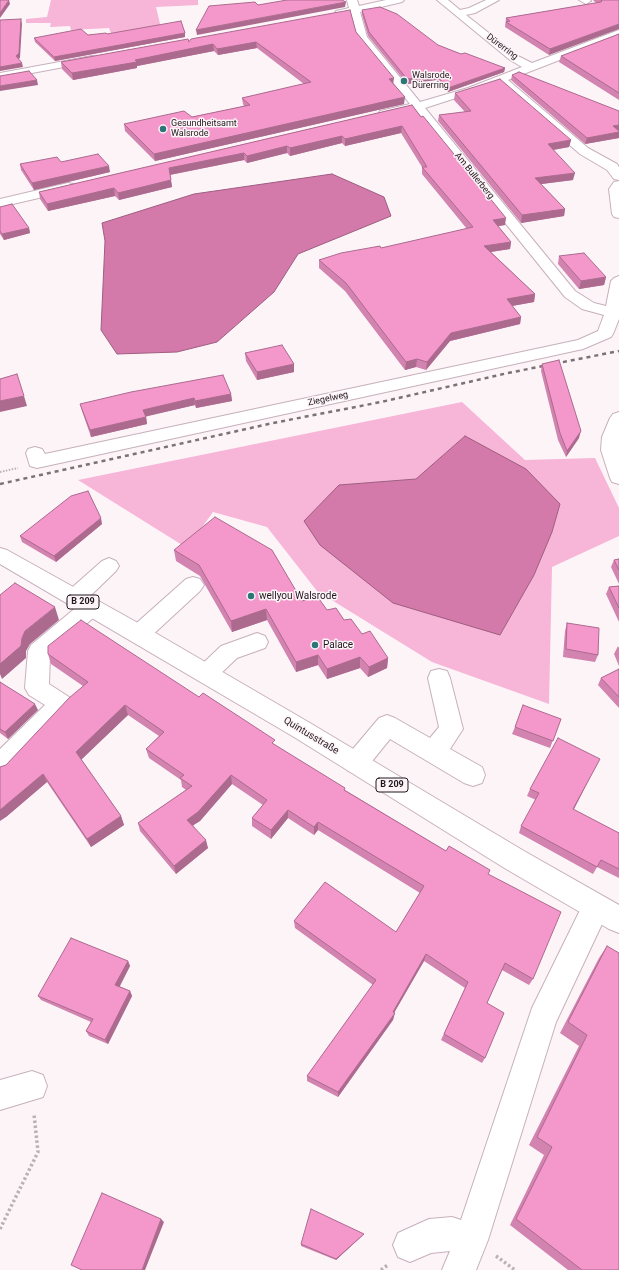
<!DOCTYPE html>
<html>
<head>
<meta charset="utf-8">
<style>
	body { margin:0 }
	canvas { display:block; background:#fdf4f8 }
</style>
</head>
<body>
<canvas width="619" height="1270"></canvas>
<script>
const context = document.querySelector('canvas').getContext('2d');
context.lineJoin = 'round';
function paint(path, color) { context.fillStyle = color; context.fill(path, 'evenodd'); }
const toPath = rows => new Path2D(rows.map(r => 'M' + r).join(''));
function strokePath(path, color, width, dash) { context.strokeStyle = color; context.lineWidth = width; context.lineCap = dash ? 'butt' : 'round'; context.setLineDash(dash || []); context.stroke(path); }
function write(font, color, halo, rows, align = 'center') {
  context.font = font + ' Roboto,sans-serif'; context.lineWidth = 3; context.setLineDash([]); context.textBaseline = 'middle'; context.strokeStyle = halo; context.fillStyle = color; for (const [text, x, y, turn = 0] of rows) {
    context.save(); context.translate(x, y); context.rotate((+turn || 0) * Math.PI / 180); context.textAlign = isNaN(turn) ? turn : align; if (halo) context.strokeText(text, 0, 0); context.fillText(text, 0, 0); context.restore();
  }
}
paint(toPath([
	[51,0,198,0,198,5,156,7,161,28,111,33,109,28,71,30,70,26,50,27,51,23,26,23,26,19,47,17],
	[462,402,525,460,595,458,619,508,619,536,552,567,549,704,432,662,317,591,267,527,213,512,187,548,78,480],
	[465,436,560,504,552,532,534,575,500,635,339,485,416,479]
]), '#f7b5d8');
const water = toPath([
	[332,174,384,197,391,216,298,254,274,292,217,342,177,352,117,354,101,330,105,241,102,223,194,194,332,174],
	[465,436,526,469,560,504,552,532,534,575,500,635,393,603,320,545,304,521,339,485,416,479,465,436]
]);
paint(water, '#d37aab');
strokePath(water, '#9e5d80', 1);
const minor = toPath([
	[347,0,357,0,359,6,386,0,404,0,402,2,360,12,367,37,420,102,468,88,522,67,510,60,437,0,448,0,460,10,469,8,486,0,499,0,475,13,466,15,518,56,532,63,619,30,619,37,508,80,588,148,617,164,619,167,619,180,614,179,607,170,580,154,499,84,425,108,575,291,594,303,606,306,611,281,614,278,619,276,619,319,613,334,611,337,583,349,37,468,30,466,26,453,28,449,35,447,42,449,45,454,578,340,598,331,604,315,582,309,565,297,414,110,384,118,380,117,378,114,380,111,410,104,357,37,351,14,340,16,335,13,336,11,349,8,347,0],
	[579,0,590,0,591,1,586,4,579,0],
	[92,56,96,57,97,59,96,61,0,79,0,73,92,56],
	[619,181,619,218,614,217,612,214,609,189,614,182,619,181],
	[68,183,73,184,75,187,73,190,0,207,0,199,68,183],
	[619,412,619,484,612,482,610,478,601,450,602,437,610,418,613,414,619,412],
	[109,558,116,561,119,566,116,571,86,600,91,599,99,601,102,607,99,613,50,655,49,684,69,697,73,704,69,711,9,773,0,776,0,749,45,705,29,695,25,688,28,651,31,645,79,605,75,606,67,604,64,598,67,592,102,561,109,558],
	[193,577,200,579,204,585,200,591,147,640,139,643,131,640,128,634,131,628,186,579,193,577],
	[257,633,265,636,268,642,265,648,237,658,214,680,206,683,198,680,195,674,198,668,221,646,257,633],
	[439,669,447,671,450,678,463,729,450,749,482,767,485,775,482,783,473,786,464,783,390,739,365,770,356,774,347,770,344,763,347,756,379,718,387,715,395,718,430,738,439,727,428,678,431,671,439,669],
	[596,894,606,898,610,907,556,1022,488,1240,476,1270,442,1270,450,1251,431,1253,410,1262,398,1257,393,1245,398,1233,429,1219,452,1217,461,1220,532,1008,586,898,596,894],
	[32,1071,43,1075,47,1086,43,1097,0,1110,0,1080,32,1071]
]);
const major = toPath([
	[0,548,7,550,147,628,310,723,524,851,619,905,619,933,609,929,506,869,294,737,0,564,0,548]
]);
strokePath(minor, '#c7b0bc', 2);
strokePath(major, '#c7b0bc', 2);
strokePath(toPath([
	[0,472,18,468]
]), '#bab1b5', 2, [1.5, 1.5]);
strokePath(toPath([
	[0,1229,38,1152,34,1114],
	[496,1256,515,1270],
	[381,1270,389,1264]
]), '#bab1b5', 3.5, [2.5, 2.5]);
paint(minor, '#fff');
paint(major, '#fff');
strokePath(toPath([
	[0,484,273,423,381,402,508,373,619,351]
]), '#7b7276', 2.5, [4, 4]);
paint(toPath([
	[593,0,619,0,549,55,505,27,506,18,596,3],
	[362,10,438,45,461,54,505,68,504,72,448,92,436,80,407,84,368,36,362,15],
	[356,32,393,84,404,104,155,161,125,131,124,124,192,117,244,106,243,104,242,98,304,84,257,48,218,55,214,51,137,66,137,68,73,80,62,69,61,62,189,42],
	[185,33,185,37,55,61,35,42,34,38,107,34],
	[619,34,619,100,559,62,561,56],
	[512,75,619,111,619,138,585,144,511,80],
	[455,93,571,140,569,147,553,150,573,180,541,184,565,209,564,216,521,223,438,121,439,115,465,112,454,100],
	[412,105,505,225,498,226,511,242,510,249,491,252,535,294,534,302,512,306,521,317,520,324,450,341,426,370,416,367,405,370,345,291,319,268,319,260,381,248,467,229,422,174,422,167,401,133,345,146,342,143,290,156,287,153,247,163,244,160,170,175,172,187,119,200,115,196,48,211,40,199,39,192],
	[61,162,110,172,34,190,21,170,20,164],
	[0,207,29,228,30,233,4,240,0,234],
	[559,256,606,277,604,285,579,289,558,264],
	[245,353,294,364,294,372,257,380,246,361],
	[542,364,579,438,566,457,558,440,541,371],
	[231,394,232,401,196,408,195,405,146,416,147,424,91,437,82,411,80,404],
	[102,524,56,562,22,542,20,536],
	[174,550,327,610,344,620,362,634,388,658,387,668,368,677,360,668,327,679,318,665,296,672,267,620,232,632,200,576,176,561],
	[619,559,619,584,611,567,614,560],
	[619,586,619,622,606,594,609,587],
	[567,623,598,655,595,662,563,657,565,631],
	[618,646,619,648,619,666,614,654],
	[48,654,199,697,275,745,345,790,446,851,488,874,533,979,529,985,502,970,487,1003,485,1058,482,1063,441,1040,465,988,424,961,394,1013,393,1020,338,1097,307,1081,307,1076,373,985,295,928,294,921,396,932,420,893,318,830,314,835,288,818,271,839,252,826,252,818,263,805,232,784,200,821,193,825,208,848,176,874,140,831,138,823,186,790,182,787,181,780,149,758,146,749,159,736,128,715,81,759,121,816,124,825,91,847,47,782,6,817,6,765,83,686,51,664],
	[619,669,619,708,598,685,601,678],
	[0,682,38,710,8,739,0,733],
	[561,719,550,748,512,734,515,727],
	[596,766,573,810,619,833,619,878,597,867,593,874,519,833,521,826,536,800,527,796,530,789],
	[607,946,619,1270,568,1270,510,1225,544,1155,529,1145,579,1046,560,1033,599,958],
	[128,961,130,966,119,986,130,991,132,996,108,1044,89,1036,86,1031,91,1022,41,1000,38,996],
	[364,1234,363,1235,336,1260,301,1246,301,1244]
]), '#d283af');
paint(toPath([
	[9,0,10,4,0,18,0,13],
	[346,2,345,7,197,35,196,30],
	[21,19,22,24,20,58,17,60,16,56],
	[619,24,619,29,549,55,550,49],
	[185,33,185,37,55,61,54,57],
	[256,42,257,48,218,55,217,49],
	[213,44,214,51,137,66,137,68,73,80,72,73],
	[22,63,23,67,0,71,0,67],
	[505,68,504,72,448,92,448,88],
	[437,76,436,80,407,84,407,79],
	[394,78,393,85,389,79],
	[37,80,38,85,0,91,0,86],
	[405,97,404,104,155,161,154,154],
	[619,125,619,131,613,126],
	[402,126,401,133,345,146,345,139],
	[619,132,619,138,585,144,587,138],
	[342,136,342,143,290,156,290,148],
	[571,140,569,147,547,151,548,144],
	[287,146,287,153,247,163,247,156],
	[244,153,244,160,169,175,169,168],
	[109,166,110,172,34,190,32,183],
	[575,173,573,180,534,185,535,178],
	[171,180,172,187,119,200,118,193],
	[114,188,115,196,48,211,47,204],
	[565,209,564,216,521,223,522,215],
	[506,218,505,225,492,227,493,220],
	[29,228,30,233,4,240,2,234],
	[511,242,510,249,483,253,484,246],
	[606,277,604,285,579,289,581,281],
	[535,294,534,302,506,307,507,299],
	[521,317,520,324,450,341,426,370,427,362,451,333],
	[417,359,416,367,405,370,406,362],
	[294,364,294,372,257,380,257,372],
	[231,394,232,401,196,408,195,401],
	[24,396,27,406,0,412,0,401],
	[194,398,195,405,144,417,143,410],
	[146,417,147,424,91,437,90,430],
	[581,431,579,438,566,457,567,451],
	[101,518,102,524,56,562,54,556],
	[55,607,59,620,30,644,26,651,26,658,2,679,0,674,0,664,22,638,25,631],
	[266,609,267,620,232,632,231,621],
	[318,655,318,665,296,672,296,662],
	[360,657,360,668,327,679,327,669],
	[388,658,387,668,368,677,369,667],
	[35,704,38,710,8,739,5,732],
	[125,705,128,715,80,761,76,752],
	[600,759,596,766,570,817,573,809],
	[43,774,47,782,6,817,0,821,0,810],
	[231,775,232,784,200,821,189,828,187,820],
	[288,810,288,818,271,839,271,830],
	[121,816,124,825,91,847,87,839],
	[318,822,318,830,314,835,314,827],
	[206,840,208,848,176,874,174,866],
	[426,954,424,961,391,1018,393,1012],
	[128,961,130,966,118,990,115,985],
	[130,991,132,996,108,1044,105,1040],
	[395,1013,393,1020,338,1097,338,1092],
	[161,1219,164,1222,145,1270,142,1270],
	[364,1234,363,1235,336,1260,336,1259]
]), '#ab6a8e');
const building = toPath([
	[0,0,9,0,0,13,0,0],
	[287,0,342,0,346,2,196,30,209,6,255,2,258,5,287,0],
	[601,0,619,0,619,24,550,49,506,22,510,21,506,18,601,2,602,1,601,0],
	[380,7,397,14,438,45,461,54,465,53,505,68,448,88,437,76,407,79,369,32,362,10,380,7],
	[350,10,356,32,394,78,389,79,405,97,154,154,124,124,184,111,192,117,250,105,242,98,311,82,256,42,217,49,213,44,135,60,137,62,72,73,61,62,188,39,189,42,191,39,350,10],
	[21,19,19,53,16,56,22,63,0,67,0,20,21,19],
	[181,21,185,33,54,57,34,38,81,29,88,35,106,33,107,34,181,21],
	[619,34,619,93,561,56,619,34],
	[29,71,37,80,0,86,0,76,29,71],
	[519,72,619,111,619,125,613,126,619,131,619,132,587,138,512,75,519,72],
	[500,79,571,140,548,144,575,173,535,178,565,209,522,215,439,115,471,111,455,93,500,79],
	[412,105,421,117,423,116,506,218,493,220,511,242,484,246,535,294,507,299,521,317,451,333,427,362,417,359,406,362,346,283,319,260,341,253,380,246,381,248,473,227,422,167,427,167,402,126,345,139,342,136,290,148,287,146,247,156,244,153,169,168,171,180,118,193,114,188,47,204,39,192,412,105],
	[98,154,109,166,32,183,20,164,57,157,61,162,98,154],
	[12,204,29,228,2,234,0,231,0,207,12,204],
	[584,253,606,277,581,281,559,256,584,253],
	[282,345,294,364,257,372,245,353,282,345],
	[559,360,581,431,567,451,560,433,542,364,559,360],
	[17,374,24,396,0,401,0,379,17,374],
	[223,375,231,394,195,401,194,398,143,410,146,417,90,430,80,404,131,392,223,375],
	[88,491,101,518,54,556,20,536,71,496,88,491],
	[215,517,272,550,302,601,317,596,327,610,336,608,344,620,351,619,362,634,370,631,388,658,369,667,360,657,327,669,318,655,296,662,266,609,231,621,199,565,174,550,215,517],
	[619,559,619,570,614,560,619,559],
	[15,583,55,607,25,631,22,638,21,646,0,664,0,595,15,583],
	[619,586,619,608,609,587,619,586],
	[81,620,199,697,203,693,275,740,272,743,345,788,344,790,446,851,449,846,490,870,488,874,561,912,533,979,505,963,487,1003,504,1013,485,1058,444,1034,468,982,426,954,393,1012,395,1013,338,1092,307,1076,376,980,294,921,325,882,396,932,424,886,318,822,314,827,288,810,271,830,252,818,267,800,231,775,198,812,187,820,206,840,174,866,138,823,192,786,180,778,184,775,146,749,164,732,125,705,76,752,121,816,87,839,43,774,0,810,0,767,6,765,69,698,88,682,48,654,48,646,81,620],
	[567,623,599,628,598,655,566,649,567,623],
	[619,669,619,697,601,678,619,669],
	[0,682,35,704,5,732,0,729,0,682],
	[523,705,561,719,553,741,515,727,523,705],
	[558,738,600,759,573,809,619,833,619,869,601,860,597,867,521,826,539,793,530,789,558,738],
	[71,938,128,961,115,985,130,991,105,1040,86,1031,93,1019,38,996,71,938],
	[607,946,619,953,619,1270,582,1270,516,1219,552,1147,537,1137,587,1035,568,1022,607,946],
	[102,1193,161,1219,142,1270,82,1270,71,1265,102,1193],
	[311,1209,364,1234,336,1259,301,1244,311,1209]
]);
paint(building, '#f498cb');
strokePath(building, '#ab6a8e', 1);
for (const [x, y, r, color] of [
	[404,81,4,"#2c7677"],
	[163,129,4,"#2c7677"],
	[251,596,4,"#2c7677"],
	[315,645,4,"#2c7677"]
]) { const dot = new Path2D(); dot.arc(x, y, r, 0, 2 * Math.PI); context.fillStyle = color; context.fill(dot); strokePath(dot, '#fdf4f8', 1.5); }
write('9px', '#21181d', '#fdf4f8', [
	["Dürerring",502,47,37],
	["Am Bullerberg",474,176,51],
	["Ziegelweg",328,399,-12]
]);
write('9px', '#21181d', '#fdf4f8', [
	["Walsrode,",412,76],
	["Dürerring",412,86],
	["Gesundheitsamt",171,124],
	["Walsrode",171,134]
], 'left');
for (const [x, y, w] of [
	[83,602,32],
	[392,785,32]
]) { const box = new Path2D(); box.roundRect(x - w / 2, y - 7, w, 14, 3); context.fillStyle = '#fdf4f8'; context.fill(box); strokePath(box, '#21181d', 1); }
write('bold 9px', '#21181d', null, [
	["B 209",83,602],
	["B 209",392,785]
]);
write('10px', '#21181d', '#fdf4f8', [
	["wellyou Walsrode",259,596],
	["Palace",323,645]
], 'left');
write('10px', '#21181d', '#fdf4f8', [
	["Quintusstraße",311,736,31]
]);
</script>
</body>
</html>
